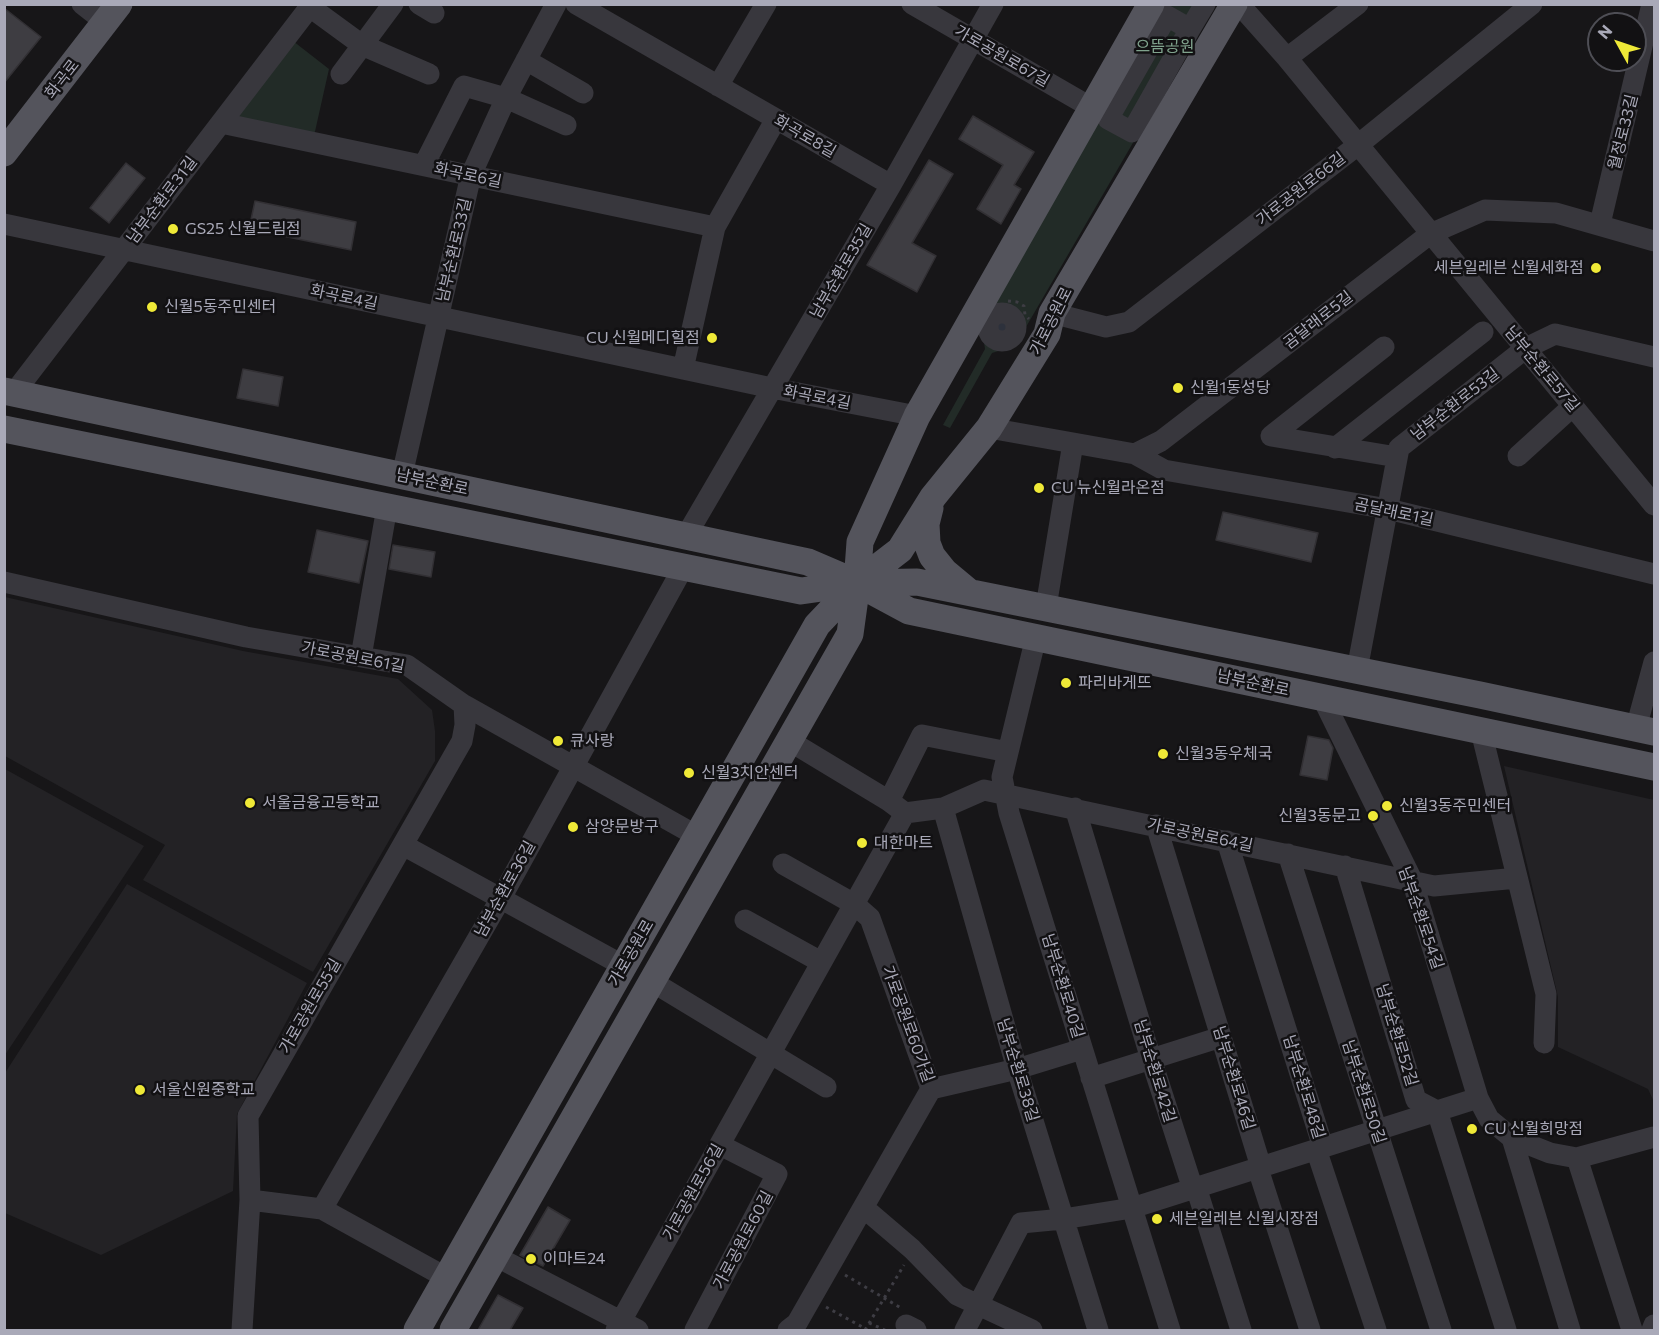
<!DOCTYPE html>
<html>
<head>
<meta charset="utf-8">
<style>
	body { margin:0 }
	#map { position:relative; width:1659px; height:1335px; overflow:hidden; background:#171618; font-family:Commissioner,sans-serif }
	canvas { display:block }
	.frame { position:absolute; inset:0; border:6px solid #a9a9b8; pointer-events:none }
	.north { position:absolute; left:1587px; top:12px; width:60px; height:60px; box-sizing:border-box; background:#121113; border:2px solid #4e4e55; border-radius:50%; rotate:310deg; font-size:16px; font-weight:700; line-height:24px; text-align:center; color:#a9a9b8 }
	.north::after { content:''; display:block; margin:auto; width:21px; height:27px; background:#efe937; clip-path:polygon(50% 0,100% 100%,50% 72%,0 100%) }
</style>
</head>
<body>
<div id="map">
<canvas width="1659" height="1335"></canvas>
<div class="frame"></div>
<div class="north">N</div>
</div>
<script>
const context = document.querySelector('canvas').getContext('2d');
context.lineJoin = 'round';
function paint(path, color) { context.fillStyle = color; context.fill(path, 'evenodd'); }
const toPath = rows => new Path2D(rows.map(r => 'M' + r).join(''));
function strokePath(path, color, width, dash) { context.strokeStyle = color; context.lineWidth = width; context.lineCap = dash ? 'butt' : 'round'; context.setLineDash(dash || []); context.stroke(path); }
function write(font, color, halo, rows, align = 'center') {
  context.font = font + ' Commissioner,"Noto Sans KR",sans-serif'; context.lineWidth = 5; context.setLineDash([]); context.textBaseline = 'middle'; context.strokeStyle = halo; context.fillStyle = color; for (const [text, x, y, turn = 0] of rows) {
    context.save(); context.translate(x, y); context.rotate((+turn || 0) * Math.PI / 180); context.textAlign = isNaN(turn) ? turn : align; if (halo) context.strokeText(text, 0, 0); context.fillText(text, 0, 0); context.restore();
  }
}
paint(toPath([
	[5,597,243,651,398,679,432,710,435,731,435,761,313,972,143,880,165,845,5,756],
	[1504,766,1654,800,1654,1102,1648,1089,1558,1047,1558,997],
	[5,769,144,846,5,1055],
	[127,884,307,983,237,1114,233,1191,101,1255,5,1213,5,1073]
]), '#232225');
paint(toPath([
	[1165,5,1213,5,1019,339,1011,347,992,353,950,428,943,425,985,349,982,329,984,320],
	[293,41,329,69,314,136,233,118]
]), '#222b27');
paint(toPath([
	'993 327a9 9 0 1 1 18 0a9 9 0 1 1-18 0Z'
]), '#2d313c');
const building = toPath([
	[4,8,41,37,4,83,4,8],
	[973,116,1034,152,1014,185,1021,189,1001,224,977,209,1003,165,959,139,973,116],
	[929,160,953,174,912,243,936,256,917,292,867,265,929,160],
	[126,163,145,178,109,223,90,208,126,163],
	[255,201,356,222,351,250,249,229,255,201],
	[243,369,283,377,278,406,237,398,243,369],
	[1223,512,1318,533,1311,562,1216,540,1223,512],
	[317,530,368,541,359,583,308,572,317,530],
	[393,545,435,552,431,577,389,569,393,545],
	[1308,736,1329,740,1333,748,1327,780,1300,775,1308,736],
	[548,1207,570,1220,543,1266,520,1255,548,1207],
	[498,1295,523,1308,510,1330,478,1330,498,1295]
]);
paint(building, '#3e3d42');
strokePath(building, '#323034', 1.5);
strokePath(toPath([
	[1008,301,1017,302,1024,306,1025,315,1029,319],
	[845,1275,901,1308],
	[826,1307,866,1329],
	[869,1323,885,1330],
	[865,1330,904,1265]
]), '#3e3d44', 3, [3, 4.5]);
strokePath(toPath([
	[82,4,105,22],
	[419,4,434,13],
	[576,4,891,185],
	[912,4,1092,108],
	[1239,4,1287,58,1654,505],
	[310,7,362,45,429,74],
	[1167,16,1190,29,1132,132,1108,119,1167,16],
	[1190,29,1205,4],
	[1287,58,1358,4],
	[526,60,583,93],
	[341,74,393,4],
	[718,86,766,4],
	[221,123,715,227],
	[424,165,464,86,506,98,566,125],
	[4,224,772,388,917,416],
	[1600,224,1652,4],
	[1052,313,1106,327,1129,322,1358,145,1532,4],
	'988 327a14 14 0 1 1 28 0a14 14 0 1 1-28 0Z',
	[1384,347,1271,436,1397,457],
	[683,369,715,227,776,119],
	[14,393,312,4],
	[989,428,1135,454,1161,441,1430,234,1485,210,1556,213,1654,241],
	[1335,448,1483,332],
	[1135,454,1164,470,1388,509,1654,574],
	[1518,456,1573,406],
	[402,475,471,175,506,98,556,4],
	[686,536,891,185,993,4],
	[4,582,246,637,407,665,464,705,697,836],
	[1046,607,1073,443],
	[1036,637,1002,777,1009,813,1170,1330],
	[361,657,387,507],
	[1357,670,1399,448,1526,348,1555,334,1654,357],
	[1322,697,1412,880,1478,1098,1489,1119,1512,1138,1550,1153,1577,1158,1654,1137],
	[1636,728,1654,662],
	[1481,731,1546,994,1544,1043],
	[788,740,889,801,905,813,943,808,984,790,1434,886,1517,878],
	[889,801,922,735,1008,752],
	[943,808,1017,1069,1098,1330],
	[1075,808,1151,1059,1190,1180,1196,1187,1241,1330],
	[1156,825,1261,1167,1260,1175,1310,1330],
	[1227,841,1323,1147,1318,1155,1376,1330],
	[403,845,624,966],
	[1288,854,1441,1330],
	[783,864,854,904,870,918,931,1089,797,1323,788,1330],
	[1345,866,1416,1100,1437,1111,1506,1330],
	[745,920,821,962],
	[651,981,826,1087],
	[1091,1078,1221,1037],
	[931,1089,1017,1069,1082,1049],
	[1512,1138,1570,1330],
	[1577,1158,1632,1330],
	[250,1200,322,1209,447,1278],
	[864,1208,912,1249,957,1295,1032,1330],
	[322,1209,501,898,684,566],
	[495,1256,638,1330],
	[906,1325,916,1330],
	[242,1330,250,1200,248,1116,462,741,465,725,464,705],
	[616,1330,905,813],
	[695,1330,777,1174,720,1145],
	[965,1330,1021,1223,1063,1219,1132,1208,1478,1098],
	[1652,1330,1654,1325]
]), '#38373d', 21);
strokePath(toPath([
	[4,153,119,4],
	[4,391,808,562,857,583,909,611,1654,767],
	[4,429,801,591,857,583,917,582,1480,695,1654,732],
	[930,508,926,524,927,543,932,556,944,571,968,591],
	[417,1330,817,625,857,583,900,550,933,497,989,428,1047,334,1052,313,1234,4],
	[453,1330,850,634,857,583,860,542,917,416,1151,4]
]), '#54545c', 27);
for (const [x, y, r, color] of [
	[173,229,6,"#efe937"],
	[1596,268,6,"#efe937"],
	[152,307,6,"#efe937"],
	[712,338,6,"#efe937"],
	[1178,388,6,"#efe937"],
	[1039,488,6,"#efe937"],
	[1066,683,6,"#efe937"],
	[558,741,6,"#efe937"],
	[1163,754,6,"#efe937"],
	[689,773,6,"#efe937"],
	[250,803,6,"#efe937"],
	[1387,806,6,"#efe937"],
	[1373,816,6,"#efe937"],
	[573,827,6,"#efe937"],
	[862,843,6,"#efe937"],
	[140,1090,6,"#efe937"],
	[1472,1129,6,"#efe937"],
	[1157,1219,6,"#efe937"],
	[531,1259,6,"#efe937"]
]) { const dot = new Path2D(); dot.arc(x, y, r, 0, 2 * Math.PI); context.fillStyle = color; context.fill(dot); strokePath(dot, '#121113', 2); }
write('16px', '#80a38d', '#121113', [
	["으뜸공원",1165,47]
]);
write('16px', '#a9a9b8', '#121113', [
	["가로공원로67길",1002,56,30],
	["화곡로",62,79,-52],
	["월정로33길",1623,132,-76],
	["화곡로8길",805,136,30],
	["화곡로6길",468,175,12],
	["가로공원로66길",1301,189,-38],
	["남부순환로31길",162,200,-53],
	["남부순환로33길",454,250,-77],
	["남부순환로35길",841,271,-60],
	["화곡로4길",344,297,12],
	["곰달래로5길",1318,320,-38],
	["가로공원로",1051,321,-63],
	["남부순환로57길",1542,369,50],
	["화곡로4길",817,397,11],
	["남부순환로53길",1455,404,-38],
	["남부순환로",432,482,12],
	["곰달래로1길",1394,512,12],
	["가로공원로61길",353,657,11],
	["남부순환로",1253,683,12],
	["가로공원로64길",1200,835,12],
	["남부순환로36길",505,889,-61],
	["남부순환로54길",1421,918,71],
	["가로공원로",631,953,-60],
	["남부순환로40길",1063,986,73],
	["가로공원로55길",310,1006,-60],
	["가로공원로60가길",908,1024,70],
	["남부순환로52길",1397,1035,73],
	["남부순환로38길",1018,1070,73],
	["남부순환로42길",1155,1071,73],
	["남부순환로46길",1234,1078,73],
	["남부순환로48길",1304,1087,73],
	["남부순환로50길",1364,1092,72],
	["가로공원로56길",693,1192,-61],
	["가로공원로60길",743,1240,-62]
]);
write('16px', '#a9a9b8', '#121113', [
	["GS25 신월드림점",185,229],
	["세븐일레븐 신월세화점",1584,268,"right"],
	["신월5동주민센터",164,307],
	["CU 신월메디힐점",700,338,"right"],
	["신월1동성당",1190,388],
	["CU 뉴신월라온점",1051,488],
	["파리바게뜨",1078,683],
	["큐사랑",570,741],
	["신월3동우체국",1175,754],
	["신월3치안센터",701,773],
	["서울금융고등학교",262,803],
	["신월3동주민센터",1399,806],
	["신월3동문고",1361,816,"right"],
	["삼양문방구",585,827],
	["대한마트",874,843],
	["서울신원중학교",152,1090],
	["CU 신월희망점",1484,1129],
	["세븐일레븐 신월시장점",1169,1219],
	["이마트24",543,1259]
], 'left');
</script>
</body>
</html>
